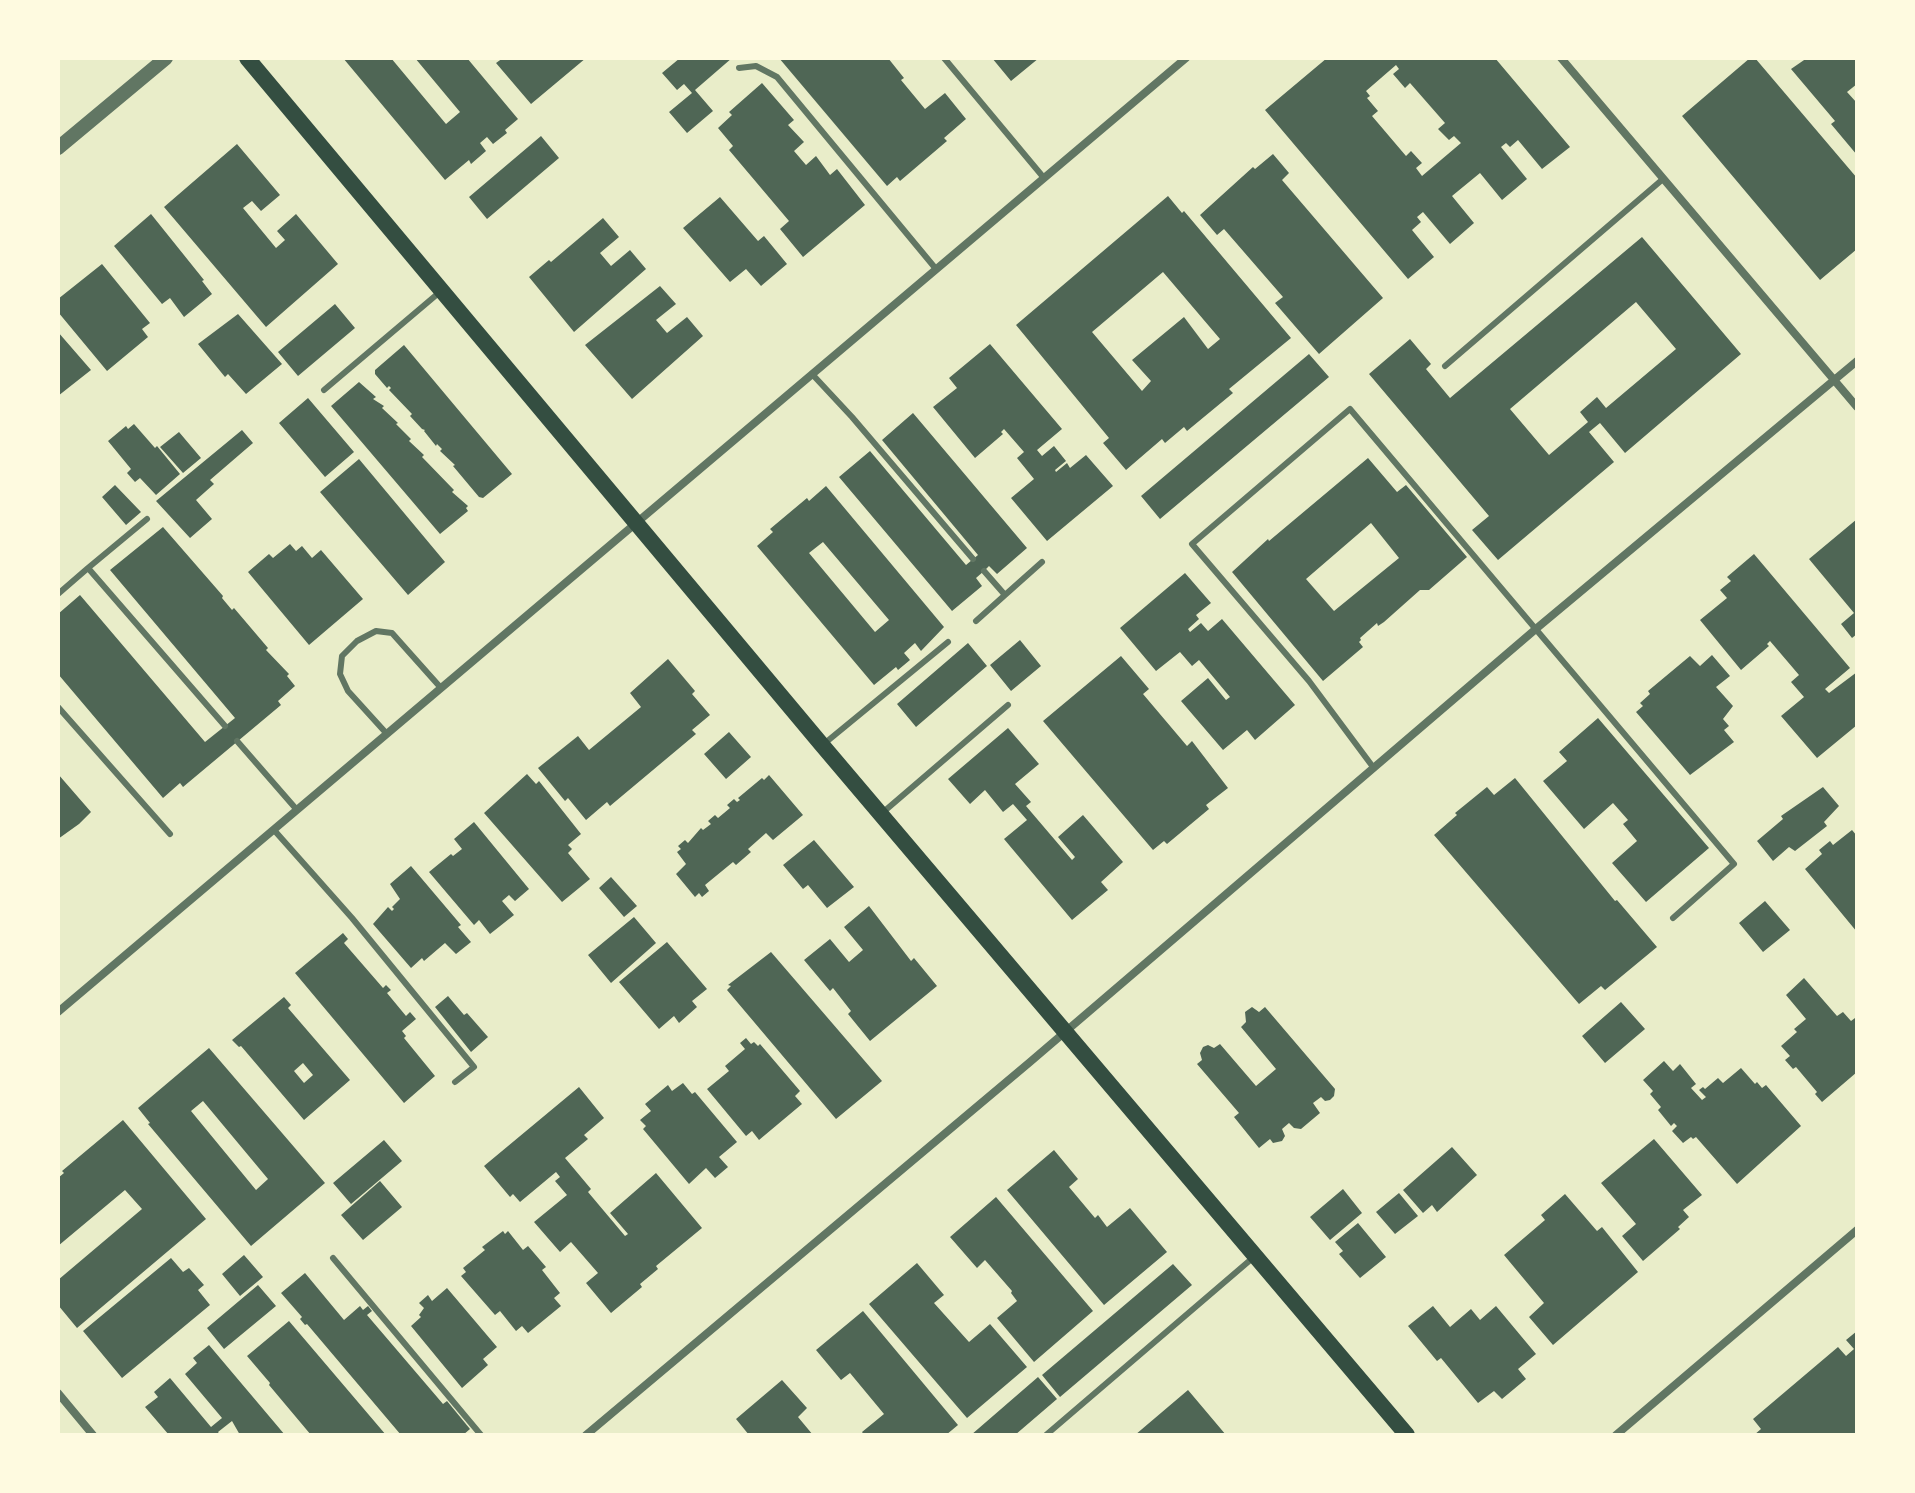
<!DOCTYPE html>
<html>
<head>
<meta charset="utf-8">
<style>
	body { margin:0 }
	#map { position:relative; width:1915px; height:1493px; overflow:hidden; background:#e9edc9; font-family:"Work Sans",sans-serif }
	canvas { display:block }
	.frame { position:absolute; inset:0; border:60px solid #fefae0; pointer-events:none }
</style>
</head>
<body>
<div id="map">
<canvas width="1915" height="1493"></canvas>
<div class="frame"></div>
</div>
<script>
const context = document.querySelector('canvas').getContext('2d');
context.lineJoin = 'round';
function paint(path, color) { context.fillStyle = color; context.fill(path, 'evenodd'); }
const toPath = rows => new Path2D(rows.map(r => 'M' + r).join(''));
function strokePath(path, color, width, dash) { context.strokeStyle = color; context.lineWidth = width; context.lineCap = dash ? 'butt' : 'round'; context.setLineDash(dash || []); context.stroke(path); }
paint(toPath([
	[343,58,391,58,446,124,460,112,415,58,467,58,518,119,505,130,507,133,493,144,487,137,480,143,486,151,471,164,469,160,445,180],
	[503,58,586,58,531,104,496,63],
	[680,58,732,58,695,90,713,111,687,133,669,112,692,93,684,84,677,90,662,73],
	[779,58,888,58,904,78,901,80,925,109,945,93,966,119,944,138,947,141,900,181,897,177,887,186],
	[992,58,1039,58,1011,81],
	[1327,58,1495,58,1570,147,1542,169,1518,140,1510,147,1506,143,1501,147,1527,179,1502,200,1480,173,1452,196,1474,223,1450,244,1423,212,1417,217,1421,222,1412,230,1434,257,1408,279,1265,110],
	[1396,65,1399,69,1393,74,1405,88,1410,83,1445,123,1438,129,1449,140,1454,136,1461,143,1422,176,1416,168,1422,163,1411,151,1406,156,1372,116,1378,111,1367,98,1370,96,1366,91],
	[1750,58,1755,58,1857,178,1857,249,1820,280,1682,116],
	[1807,58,1857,58,1857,84,1847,92,1857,103,1857,155,1831,124,1835,121,1791,69],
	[762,83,794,120,788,125,804,142,794,151,806,165,816,156,830,175,837,169,865,205,803,257,780,229,789,221,729,150,733,146,718,128,732,115,729,112],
	[541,136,559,158,487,219,469,197],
	[237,144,280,195,261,211,252,201,243,208,276,248,285,240,277,231,296,214,338,264,266,327,164,207],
	[1273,154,1289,173,1282,180,1383,298,1319,354,1275,303,1283,297,1224,229,1217,235,1200,215,1253,167,1255,169],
	[1168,196,1182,213,1184,211,1291,338,1229,389,1233,393,1187,431,1184,427,1165,443,1162,439,1126,470,1103,443,1109,438,1016,325],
	[1163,272,1220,339,1208,349,1184,317,1132,360,1151,381,1142,391,1092,332],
	[720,197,758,241,764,236,787,264,761,286,746,269,730,282,683,228],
	[151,214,204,280,202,281,212,294,184,317,170,298,162,304,114,246],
	[603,218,619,237,600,253,611,266,630,250,646,269,574,332,529,277,549,260,551,262],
	[1642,237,1741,354,1625,453,1600,423,1589,432,1614,462,1498,560,1472,530,1489,516,1369,374,1410,339,1431,364,1426,369,1450,398],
	[1636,302,1676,349,1606,408,1597,397,1580,412,1588,422,1549,455,1510,409],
	[102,264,150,323,142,329,148,337,107,371,58,312,58,299],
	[660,286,676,304,656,320,667,333,687,317,703,336,632,399,585,345],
	[335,304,355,328,298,376,278,352],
	[238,314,282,364,246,394,228,374,225,377,198,344],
	[58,332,91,370,58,396],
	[990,344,1062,429,1037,450,1042,456,1054,446,1066,461,1055,470,1056,472,1067,463,1070,468,1086,455,1113,486,1047,541,1011,498,1034,479,1017,458,1024,452,1004,429,1001,432,1003,434,975,458,933,407,957,388,949,378],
	[404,345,512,474,483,498,479,497,453,466,455,465,440,451,442,449,437,444,436,446,424,431,425,430,422,429,410,416,412,414,389,390,391,388,389,386,387,388,375,374,375,370],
	[1309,354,1329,377,1160,519,1141,496],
	[359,382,376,397,373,399,384,406,382,408,398,423,396,424,411,439,409,441,424,455,422,457,454,490,452,492,468,506,466,508,468,511,440,534,331,406],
	[308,398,354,452,325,477,279,423],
	[913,413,1027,548,997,574,989,566,984,571,976,578,982,586,952,611,839,477,870,451,966,565,978,555,882,440],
	[134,424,155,448,157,446,180,474,156,495,140,478,135,482,127,473,131,469,108,441,126,426,128,429],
	[242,430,253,443,210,480,214,484,196,500,212,519,190,538,156,501],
	[179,432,201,458,183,473,160,447],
	[1368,458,1397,492,1406,485,1467,557,1429,590,1420,590,1384,622,1378,626,1377,623,1360,638,1361,640,1359,642,1363,647,1323,681,1232,572,1268,539,1269,541],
	[1371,523,1399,558,1334,611,1306,579],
	[359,459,445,562,408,595,320,492],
	[115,485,141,512,126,525,102,497],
	[826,486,944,627,921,651,915,643,904,653,910,660,898,670,896,667,874,685,757,546,773,532,770,529,807,498,809,501],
	[823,542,889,620,875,632,809,553],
	[1857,519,1857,634,1852,638,1841,624,1854,613,1809,559],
	[163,527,223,596,222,598,232,610,234,608,268,648,266,650,289,674,287,676,295,686,278,701,281,705,183,787,180,783,163,798,58,674,58,614,80,595,205,742,235,718,110,570],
	[290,544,296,551,302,546,312,558,321,550,363,599,309,645,248,572,269,554,273,558],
	[1754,554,1850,668,1825,689,1829,693,1857,672,1857,725,1817,758,1781,716,1804,697,1791,682,1799,675,1770,641,1767,644,1769,646,1741,670,1700,620,1727,598,1720,590,1731,581,1727,577],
	[1185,573,1211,603,1196,615,1199,619,1188,629,1190,632,1201,623,1208,631,1222,619,1295,705,1255,740,1247,730,1223,750,1181,701,1208,678,1226,700,1230,697,1199,660,1192,666,1180,652,1156,671,1120,628],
	[1020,640,1041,666,1011,691,990,665],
	[968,643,987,666,916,727,897,704],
	[1712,655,1730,676,1716,687,1733,706,1723,719,1729,726,1724,730,1734,742,1690,775,1636,712,1643,706,1640,703,1650,694,1648,691,1690,656,1700,666],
	[1121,656,1149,689,1143,694,1187,746,1192,741,1228,788,1206,805,1209,809,1167,844,1164,841,1153,850,1043,721],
	[668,659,695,691,692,694,710,715,692,730,696,734,610,806,607,802,586,820,568,798,565,801,538,768,578,736,589,750,641,707,630,693],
	[1598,718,1709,848,1646,902,1612,863,1637,841,1623,824,1628,820,1613,803,1584,829,1543,781,1567,761,1559,752],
	[1008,728,1039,764,1015,784,1031,802,1026,806,1072,860,1075,857,1058,837,1083,815,1123,862,1101,882,1108,890,1072,920,1004,839,1027,820,1013,804,1003,812,985,790,970,804,948,779],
	[729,732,751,757,726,779,704,754],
	[58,774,91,812,79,824,58,839],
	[527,774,536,784,539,781,581,834,568,845,572,849,568,853,590,879,562,902,484,813],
	[769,775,803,815,773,840,766,833,748,849,751,852,736,865,733,862,705,885,709,891,702,897,699,893,695,897,676,874,686,864,677,852,681,849,678,846,685,840,688,843,701,828,703,830,711,824,708,821,715,815,718,818,730,808,727,805,734,799,737,802,740,800,738,798,762,778,764,780],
	[1515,778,1615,901,1617,900,1657,947,1605,990,1601,986,1579,1004,1434,835,1457,815,1455,813,1487,787,1494,795],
	[1823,787,1839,806,1824,822,1827,826,1795,851,1789,847,1773,861,1757,841,1783,819,1781,816],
	[474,822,529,889,515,901,509,895,502,901,514,915,490,934,479,920,474,925,429,872,451,854,453,856,462,849,454,839],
	[1852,830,1857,836,1857,932,1805,869,1822,854,1819,850,1830,841,1833,845],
	[814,840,854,887,827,908,808,885,803,889,783,865],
	[411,866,461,925,458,927,471,942,456,954,445,943,424,961,422,958,411,968,373,924,388,907,392,911,394,909,392,907,400,899,390,884],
	[611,877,637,906,624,917,599,888],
	[1765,901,1790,930,1763,952,1739,923],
	[869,906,911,961,914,958,937,986,870,1041,848,1014,851,1011,833,988,830,991,804,960,830,939,849,962,863,950,844,927],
	[634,917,656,943,611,983,588,955],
	[343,933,348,939,344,943,383,988,386,985,391,990,387,993,406,1016,410,1012,416,1019,402,1031,406,1036,404,1038,435,1076,404,1103,295,973],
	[667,942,707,989,692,1001,697,1007,679,1023,674,1016,659,1029,619,982],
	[771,952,882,1081,836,1119,727,990,731,986,728,985],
	[1804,978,1837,1016,1843,1012,1851,1021,1855,1018,1857,1020,1857,1072,1822,1102,1815,1094,1817,1092,1796,1067,1793,1069,1785,1060,1790,1056,1781,1046,1797,1032,1794,1029,1806,1019,1786,995],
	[448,996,464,1015,467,1013,488,1037,471,1052,435,1007],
	[284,997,291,1005,288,1008,350,1080,304,1120,241,1046,239,1047,232,1040],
	[303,1063,313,1075,304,1083,294,1071],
	[1621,1002,1645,1029,1605,1063,1582,1036],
	[1252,1007,1259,1012,1265,1007,1335,1089,1334,1096,1330,1100,1325,1101,1321,1097,1313,1103,1320,1113,1301,1129,1294,1128,1289,1123,1282,1129,1285,1136,1282,1141,1273,1143,1270,1139,1259,1148,1234,1117,1239,1113,1197,1064,1202,1060,1200,1053,1203,1047,1208,1045,1214,1048,1220,1044,1256,1086,1276,1069,1241,1027,1246,1022,1245,1012],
	[746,1038,751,1044,754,1042,758,1046,760,1044,800,1091,795,1096,802,1104,759,1140,752,1131,746,1136,707,1089,729,1071,725,1066,745,1049,740,1043],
	[209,1048,325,1183,251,1246,148,1124,150,1123,138,1108],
	[203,1101,268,1179,256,1190,191,1111],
	[1664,1061,1673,1071,1680,1064,1696,1084,1691,1088,1702,1100,1706,1097,1699,1090,1703,1087,1705,1089,1718,1078,1723,1083,1741,1068,1755,1084,1757,1082,1762,1088,1766,1085,1801,1126,1737,1184,1696,1137,1693,1139,1691,1137,1683,1143,1672,1131,1677,1126,1674,1123,1671,1126,1658,1110,1661,1107,1650,1094,1653,1091,1643,1080],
	[683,1083,692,1094,695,1092,737,1142,719,1157,728,1167,715,1178,706,1168,689,1184,643,1129,646,1126,640,1120,651,1111,645,1104,668,1085,672,1091],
	[579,1087,604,1118,584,1135,588,1139,565,1158,591,1189,588,1192,625,1236,628,1234,610,1213,656,1173,702,1228,656,1266,658,1269,640,1284,642,1287,611,1313,586,1283,598,1273,571,1242,560,1252,534,1222,567,1195,555,1181,560,1177,556,1172,520,1202,513,1194,510,1197,484,1166],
	[123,1120,206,1219,77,1328,58,1305,58,1280,142,1209,125,1190,58,1246,58,1178,64,1173,62,1171],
	[1654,1139,1702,1195,1683,1210,1689,1217,1678,1227,1680,1229,1643,1261,1622,1236,1636,1224,1601,1183],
	[384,1140,402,1161,351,1204,333,1183],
	[1452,1147,1477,1175,1437,1212,1432,1205,1423,1213,1403,1190],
	[1054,1150,1078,1179,1069,1187,1095,1218,1098,1215,1107,1227,1130,1208,1167,1252,1104,1305,1007,1190],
	[380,1181,402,1207,363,1240,341,1215],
	[1343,1189,1362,1213,1330,1240,1310,1217],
	[1399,1193,1418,1216,1395,1234,1376,1212],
	[1565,1194,1597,1231,1602,1227,1638,1272,1553,1345,1529,1317,1544,1303,1504,1255,1545,1220,1541,1215],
	[996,1197,1093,1311,1034,1362,997,1318,1017,1301,1011,1293,1012,1291,985,1260,977,1268,950,1237],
	[1358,1223,1386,1257,1360,1278,1339,1254,1343,1251,1335,1242],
	[503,1231,505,1234,508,1231,523,1250,528,1246,546,1267,542,1270,560,1293,554,1298,561,1306,528,1333,522,1326,516,1331,500,1311,495,1315,461,1276,466,1272,463,1268,485,1250,482,1247],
	[244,1255,263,1277,240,1296,222,1274],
	[171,1258,183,1272,189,1268,204,1285,198,1290,210,1305,122,1378,83,1331],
	[917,1263,944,1295,934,1303,969,1342,990,1324,1027,1367,967,1418,869,1304],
	[1173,1264,1192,1285,1060,1397,1042,1375],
	[305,1273,344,1320,360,1306,363,1310,368,1306,372,1311,367,1315,443,1404,447,1401,470,1429,463,1435,401,1435,307,1324,305,1325,300,1319,302,1317,281,1293],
	[258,1285,276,1306,224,1349,207,1328],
	[447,1288,497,1347,483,1359,488,1365,462,1388,411,1326,421,1317,419,1315,424,1308,419,1303,428,1295,432,1301],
	[1433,1306,1450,1327,1471,1309,1480,1320,1496,1306,1536,1354,1518,1369,1526,1379,1502,1399,1494,1391,1478,1403,1441,1358,1437,1361,1408,1326],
	[863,1311,958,1425,946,1435,864,1435,862,1432,884,1414,850,1373,841,1380,816,1350],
	[289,1321,386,1435,311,1435,269,1385,270,1383,247,1356],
	[1857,1331,1857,1435,1754,1435,1761,1429,1753,1419,1838,1347,1846,1356,1854,1349,1846,1340],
	[209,1345,285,1435,240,1435,232,1421,218,1432,220,1435,169,1435,145,1407,158,1397,154,1392,170,1378,211,1427,222,1418,185,1374,197,1363,193,1358],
	[1038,1377,1057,1399,1015,1435,971,1435],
	[782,1380,807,1408,798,1417,813,1435,749,1435,736,1419],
	[1188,1390,1226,1435,1135,1435]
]), '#4f6655');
strokePath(toPath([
	[944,58,1044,178],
	[739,68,756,66,777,77,936,269],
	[1445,366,1663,179],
	[812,374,852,417,973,559],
	[324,390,441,291],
	[88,568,147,519],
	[984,571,1005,595,1042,562],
	[58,594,88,568,225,726],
	[976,621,1005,595],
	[58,707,170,834],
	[387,734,348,691,340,674,342,656,357,641,376,631,392,633,441,688],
	[237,741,297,810],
	[825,743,948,642],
	[1373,767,1309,681,1192,544,1350,409,1734,864,1673,918],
	[881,814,1008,705],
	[274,830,352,918,474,1067,455,1082],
	[333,1258,481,1435],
	[1046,1435,1255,1256]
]), '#617663', 6);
strokePath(toPath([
	[1561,58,1857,407],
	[58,1012,1186,58],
	[58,1393,93,1435],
	[586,1435,1030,1062,1537,628,1857,361],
	[1616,1435,1857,1230]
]), '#617663', 8);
strokePath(toPath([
	[58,148,166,58]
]), '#617663', 14);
strokePath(toPath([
	[247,58,822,745,1407,1435]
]), '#344e41', 16);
</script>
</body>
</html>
